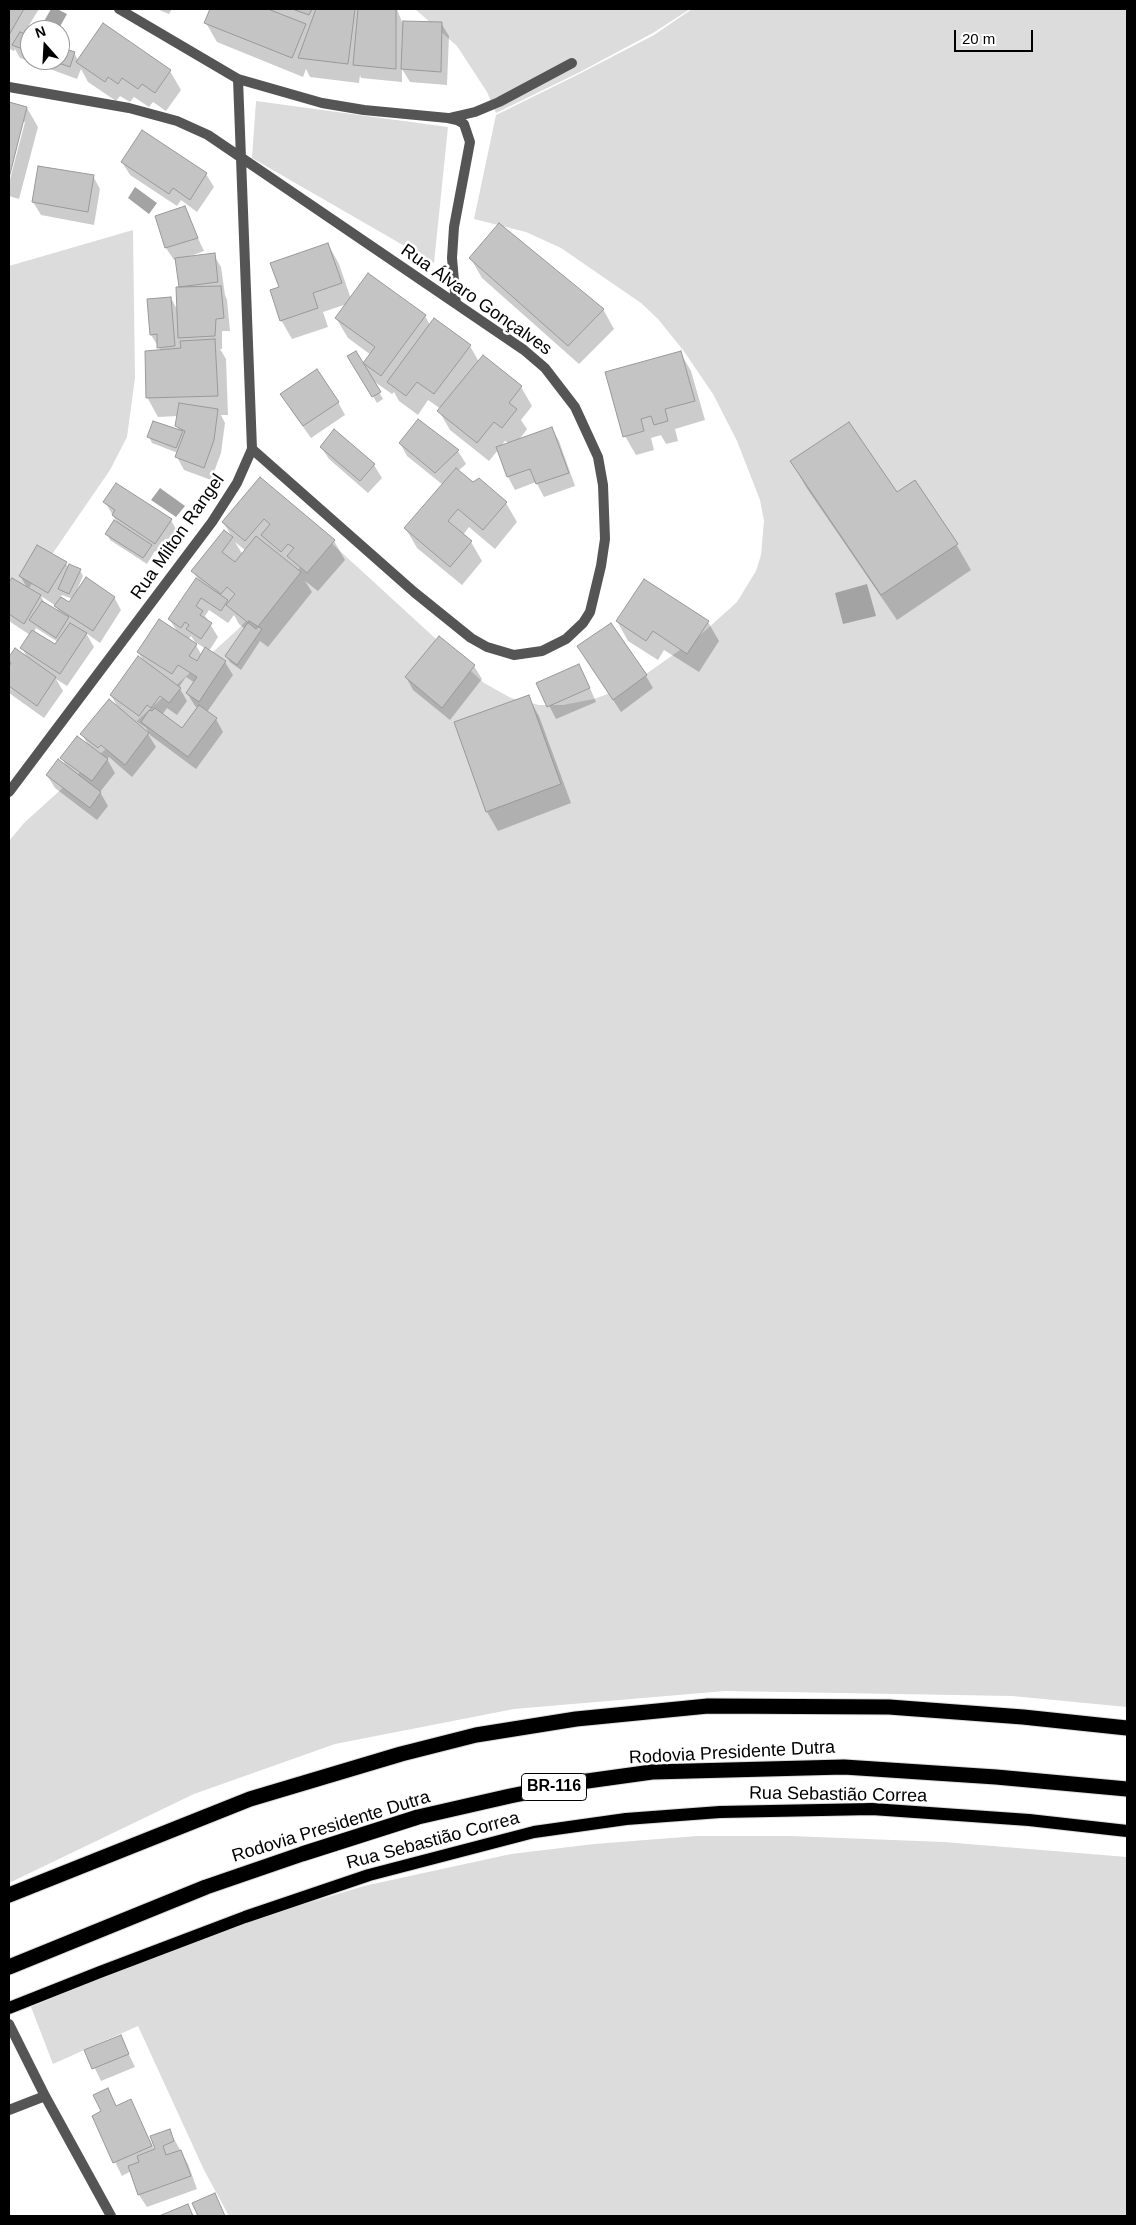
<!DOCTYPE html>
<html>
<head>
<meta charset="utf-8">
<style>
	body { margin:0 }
	#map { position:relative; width:1136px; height:2225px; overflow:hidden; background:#fff; font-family:Arial,sans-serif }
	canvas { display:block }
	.frame { position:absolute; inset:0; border:10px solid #000; pointer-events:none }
	.north { position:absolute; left:20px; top:20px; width:50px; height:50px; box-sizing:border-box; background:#fff; border:1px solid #999; border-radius:50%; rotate:341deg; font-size:14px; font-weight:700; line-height:20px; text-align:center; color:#000 }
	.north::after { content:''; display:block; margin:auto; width:18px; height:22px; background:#000; clip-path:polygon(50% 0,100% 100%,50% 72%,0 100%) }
	.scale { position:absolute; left:954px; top:30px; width:79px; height:22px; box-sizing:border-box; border:2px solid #000; border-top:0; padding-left:6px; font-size:15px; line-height:18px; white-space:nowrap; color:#000; -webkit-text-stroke:4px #fff; paint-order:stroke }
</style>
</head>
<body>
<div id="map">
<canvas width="1136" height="2225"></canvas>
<div class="frame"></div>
<div class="north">N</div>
<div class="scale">20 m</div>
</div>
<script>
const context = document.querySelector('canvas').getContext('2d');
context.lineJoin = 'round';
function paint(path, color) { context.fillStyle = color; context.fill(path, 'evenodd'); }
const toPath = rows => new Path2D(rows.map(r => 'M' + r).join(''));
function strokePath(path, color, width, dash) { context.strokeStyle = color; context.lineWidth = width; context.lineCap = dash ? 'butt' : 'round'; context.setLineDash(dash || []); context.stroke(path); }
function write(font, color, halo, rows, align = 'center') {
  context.font = font + ' Arial,sans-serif'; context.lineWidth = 5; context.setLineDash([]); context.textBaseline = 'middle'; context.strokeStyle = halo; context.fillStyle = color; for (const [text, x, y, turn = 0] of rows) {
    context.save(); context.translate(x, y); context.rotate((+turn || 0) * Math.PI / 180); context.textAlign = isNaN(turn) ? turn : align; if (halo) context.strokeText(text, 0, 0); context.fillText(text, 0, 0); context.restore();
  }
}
paint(toPath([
	[415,9,690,9,653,33,578,73,496,113,487,92,457,46],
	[692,9,1127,9,1127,1707,1012,1696,725,1691,514,1709,335,1744,194,1794,9,1883,9,841,24,823,235,632,328,540,484,683,511,698,539,705,563,705,594,699,629,686,697,638,737,602,756,571,761,555,764,521,760,500,737,441,713,394,683,350,658,319,641,303,561,248,526,232,474,219,496,115,579,74,654,35],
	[256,101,448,127,434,263,252,158],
	[133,230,135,378,127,437,110,470,9,617,9,266],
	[697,1836,790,1836,944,1842,1127,1857,1127,2216,229,2216,204,2170,138,2026,53,2064,31,2007,178,1946,285,1910,364,1886,511,1854,594,1844]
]), '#dcdcdc');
paint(toPath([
	[51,9,57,9,67,14,58,30,39,30],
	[135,187,157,203,149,214,128,198],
	[160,488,185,506,176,517,151,500],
	[867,584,876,616,843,624,835,593]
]), '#a3a3a3');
paint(toPath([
	[9,9,39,9,23,35,30,37,30,60,60,60,60,48,74,53,78,60,170,71,181,90,166,111,153,102,149,107,134,97,130,102,120,96,116,101,88,82,81,69,77,79,20,58,15,49,14,51,9,49],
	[157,9,172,9,169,14],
	[212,9,397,9,402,22,441,23,449,36,447,85,410,82,402,69,402,82,361,78,360,75,359,83,310,77,306,69,303,77,217,42,206,23],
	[9,103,27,108,38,127,19,199,9,196,9,183,25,122,22,122,9,173],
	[122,162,206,174,214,187,197,212,181,200,177,206,130,175],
	[93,176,100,189,94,225,41,215,33,202],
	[184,208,204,251,185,258,214,255,221,267,225,295,227,300,230,331,222,331,222,349,220,349,226,359,228,415,221,415,225,423,221,453,211,480,184,470,177,457,178,453,152,443,149,437,180,432,177,425,178,416,158,417,147,397,161,351,151,335,171,298,178,311,181,288,177,259,174,260,166,248],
	[328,244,339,264,351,299,425,316,430,325,470,346,479,362,521,387,532,406,521,420,527,429,519,440,552,428,559,441,575,486,544,497,536,482,515,490,508,477,498,450,489,461,450,430,439,411,441,409,428,400,418,415,399,401,394,392,392,394,372,380,383,399,377,403,349,356,363,365,371,355,348,338,336,318,347,304,323,312,328,327,292,339,281,320,280,288],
	[505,441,509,443,501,446],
	[471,259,603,309,614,329,579,364,482,278],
	[680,352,691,371,705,420,675,429,678,441,666,444,661,435,651,438,654,450,636,455,625,436],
	[338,402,345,415,311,438,289,407],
	[419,421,458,451,466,464,458,471,472,484,506,503,517,522,495,549,469,527,463,535,471,542,482,561,462,585,417,548,406,529,443,485,407,456,400,443],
	[335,431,374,465,382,478,368,493,329,459,321,447],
	[792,462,956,544,971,570,897,620,806,487],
	[260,479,334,541,345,560,318,591,305,581,312,592,268,647,260,641,241,670,230,662,226,656,245,629,239,624,234,615,228,623,209,610,205,616,218,637,209,651,225,662,233,675,207,712,216,719,223,732,196,769,150,735,146,728,136,721,135,723,148,734,156,747,132,777,109,757,107,759,115,773,100,792,108,806,97,820,55,788,47,775,67,768,62,758,88,745,82,734,118,708,111,695,145,663,138,652,178,633,170,620,198,579,193,571,232,537,223,522],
	[235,542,246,551,243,555],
	[191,636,195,642,206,649,202,656,196,645,188,640],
	[186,677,195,683,187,693,195,706,199,709,183,730,162,715,167,708,177,715,187,701,179,687],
	[105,502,171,520,178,533,163,556,155,551,147,564,110,540,107,534,118,524],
	[66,563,69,569,80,570,83,576,77,590,114,597,121,610,100,643,86,633,94,647,67,686,56,679,63,691,44,718,9,693,9,669,11,665,9,659,15,650,28,659,22,648,30,635,9,621,9,585,12,580,28,589,20,576],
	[62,595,73,599,70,604,60,598],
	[41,596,56,606,60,614,45,604],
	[36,628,58,642,55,646,34,632],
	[617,621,708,622,719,641,699,672,664,650,658,660,628,641],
	[586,659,646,676,653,688,621,712],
	[474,666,482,679,450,720,413,690,406,677],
	[586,679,596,702,556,719,538,684],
	[528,697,539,716,571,803,498,831,487,812],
	[120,2036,135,2067,101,2081,86,2050],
	[108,2090,117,2107,130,2100,157,2155,169,2130,188,2164,197,2189,147,2207,139,2195,131,2171,122,2176,93,2117,102,2112]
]), '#0003');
const building = toPath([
	[9,9,24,9,9,35,9,9],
	[210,9,268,9,306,24,292,58,204,23,210,9],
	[292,9,312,9,309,15,292,9],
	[316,9,355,9,348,64,298,58,316,9],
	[358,9,396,9,396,69,353,65,358,9],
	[403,21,442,22,441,72,401,69,403,21],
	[103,23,171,70,155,93,142,84,138,89,122,78,118,84,108,77,105,82,76,62,103,23],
	[20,32,30,36,30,52,12,45,20,32],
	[60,47,75,52,70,67,50,60,60,60,60,47],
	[9,102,27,107,9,178,9,102],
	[142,130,207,173,190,200,173,188,169,194,121,162,142,130],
	[38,166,94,175,88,212,32,202,38,166],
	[185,206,198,238,165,248,155,216,185,206],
	[499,223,604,309,568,346,469,258,499,223],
	[328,243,342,283,313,293,318,308,280,321,270,290,279,287,270,263,328,243],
	[215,253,218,282,179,287,175,258,215,253],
	[368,273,426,315,381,376,363,363,375,347,335,318,368,273],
	[221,286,224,318,216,319,215,336,178,338,176,287,221,286],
	[171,297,175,346,157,348,157,334,150,335,147,299,171,297],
	[434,318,471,345,434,394,417,382,406,396,387,382,434,318],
	[215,339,218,396,146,398,145,351,181,348,180,341,215,339],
	[356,351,381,392,372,397,347,356,356,351],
	[681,351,695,401,665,409,668,421,654,425,651,416,641,419,644,431,623,437,605,372,681,351],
	[483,355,522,386,509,403,517,409,502,428,494,422,477,443,437,411,483,355],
	[317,369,339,402,303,426,280,394,317,369],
	[179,403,218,409,214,440,204,468,175,457,185,431,175,426,179,403],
	[418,419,459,450,435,473,399,443,418,419],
	[153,421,183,431,176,448,147,437,153,421],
	[849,422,897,492,915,480,958,544,881,595,790,461,849,422],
	[552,427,569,473,536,484,530,469,507,477,496,447,552,427],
	[334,429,375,464,360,481,320,447,334,429],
	[456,468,473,482,479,478,507,502,483,530,458,509,448,521,472,541,450,567,404,528,456,468],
	[260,477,335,540,307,573,287,556,294,548,288,544,281,552,261,535,270,524,264,519,245,541,222,522,260,477],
	[116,483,172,519,155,544,112,515,115,510,103,502,116,483],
	[114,520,152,545,143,558,105,534,114,520],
	[224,530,233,537,222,552,235,562,256,536,301,572,256,629,226,605,235,594,227,587,221,594,191,571,224,530],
	[37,545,67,562,48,593,19,576,37,545],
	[69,564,81,569,69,594,58,589,69,564],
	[86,577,115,597,93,631,54,606,61,597,69,602,86,577],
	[12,578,41,595,24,624,9,614,9,582,12,578],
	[196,578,228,600,221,611,201,598,196,606,203,611,200,615,212,623,201,639,186,629,189,625,185,622,181,628,168,619,196,578],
	[644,579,709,621,687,654,653,631,646,641,616,621,644,579],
	[42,601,69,617,56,638,29,620,42,601],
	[159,619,197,644,189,656,197,661,205,647,226,661,199,702,186,693,197,677,178,665,172,674,137,652,159,619],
	[249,621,262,629,237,665,225,656,249,621],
	[70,623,87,633,60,674,20,648,32,630,55,644,70,623],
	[611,623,647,675,613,700,577,646,611,623],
	[439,636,475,665,442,708,405,677,439,636],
	[15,648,56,677,37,706,9,686,9,667,11,663,9,661,9,657,15,648],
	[138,656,181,688,169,703,160,696,151,708,147,705,139,716,110,695,138,656],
	[579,664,590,688,547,707,536,683,579,664],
	[529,695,561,784,486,812,454,722,529,695],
	[109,699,149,733,125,765,101,745,98,748,80,734,109,699],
	[199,705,217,718,188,757,141,722,149,710,152,711,155,708,182,728,199,705],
	[77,736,108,759,92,781,60,758,77,736],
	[58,759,101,792,90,808,46,775,58,759],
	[121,2035,129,2054,92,2069,84,2050,121,2035],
	[108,2088,116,2106,131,2099,152,2146,113,2163,92,2116,101,2111,93,2095,108,2088],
	[170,2129,174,2141,163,2146,166,2155,181,2150,191,2176,138,2195,128,2166,139,2162,137,2156,155,2149,150,2136,170,2129],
	[215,2193,225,2216,198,2216,192,2203,215,2193],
	[188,2204,193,2216,159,2216,188,2204]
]);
paint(building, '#c4c4c4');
strokePath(building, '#999', 1);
const primary = toPath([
	[9,2008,100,1972,245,1917,369,1875,534,1832,626,1819,720,1812,872,1809,1029,1820,1127,1831]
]);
const motorway = toPath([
	[9,1895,250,1799,401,1754,476,1735,576,1719,708,1706,889,1707,1023,1717,1127,1728],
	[9,1967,206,1887,302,1854,418,1817,510,1796,580,1782,652,1772,844,1767,996,1777,1127,1789]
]);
strokePath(primary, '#dbdbdb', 14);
strokePath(motorway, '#dbdbdb', 17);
strokePath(toPath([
	[119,9,238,79,322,103,364,110,448,118,457,120,464,124,470,142,454,227,452,258,456,304],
	[9,87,129,108,177,121,208,135,524,350,545,368,575,407,598,457,603,485,605,539,601,566,590,612,583,623,566,639,542,651,514,655,487,647,471,638,414,592,252,449],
	[449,118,475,112,499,102,572,63],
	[9,792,212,522,237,483,252,449,238,79],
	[9,2024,45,2096,111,2216],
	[9,2110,45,2096]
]), '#555', 10);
strokePath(primary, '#000', 12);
strokePath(motorway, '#000', 15);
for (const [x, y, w] of [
	[554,1787,65]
]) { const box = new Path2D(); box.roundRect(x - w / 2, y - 13.5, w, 27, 4); context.fillStyle = '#fff'; context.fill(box); strokePath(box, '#000', 1); }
write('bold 16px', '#000', null, [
	["BR-116",554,1787]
]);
write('18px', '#000', '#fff', [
	["Rua Álvaro Gonçalves",476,300,35],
	["Rua Milton Rangel",178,537,-55],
	["Rodovia Presidente Dutra",732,1753,-3],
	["Rua Sebastião Correa",838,1795,1],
	["Rodovia Presidente Dutra",331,1827,-17],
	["Rua Sebastião Correa",433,1841,-15]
]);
</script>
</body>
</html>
